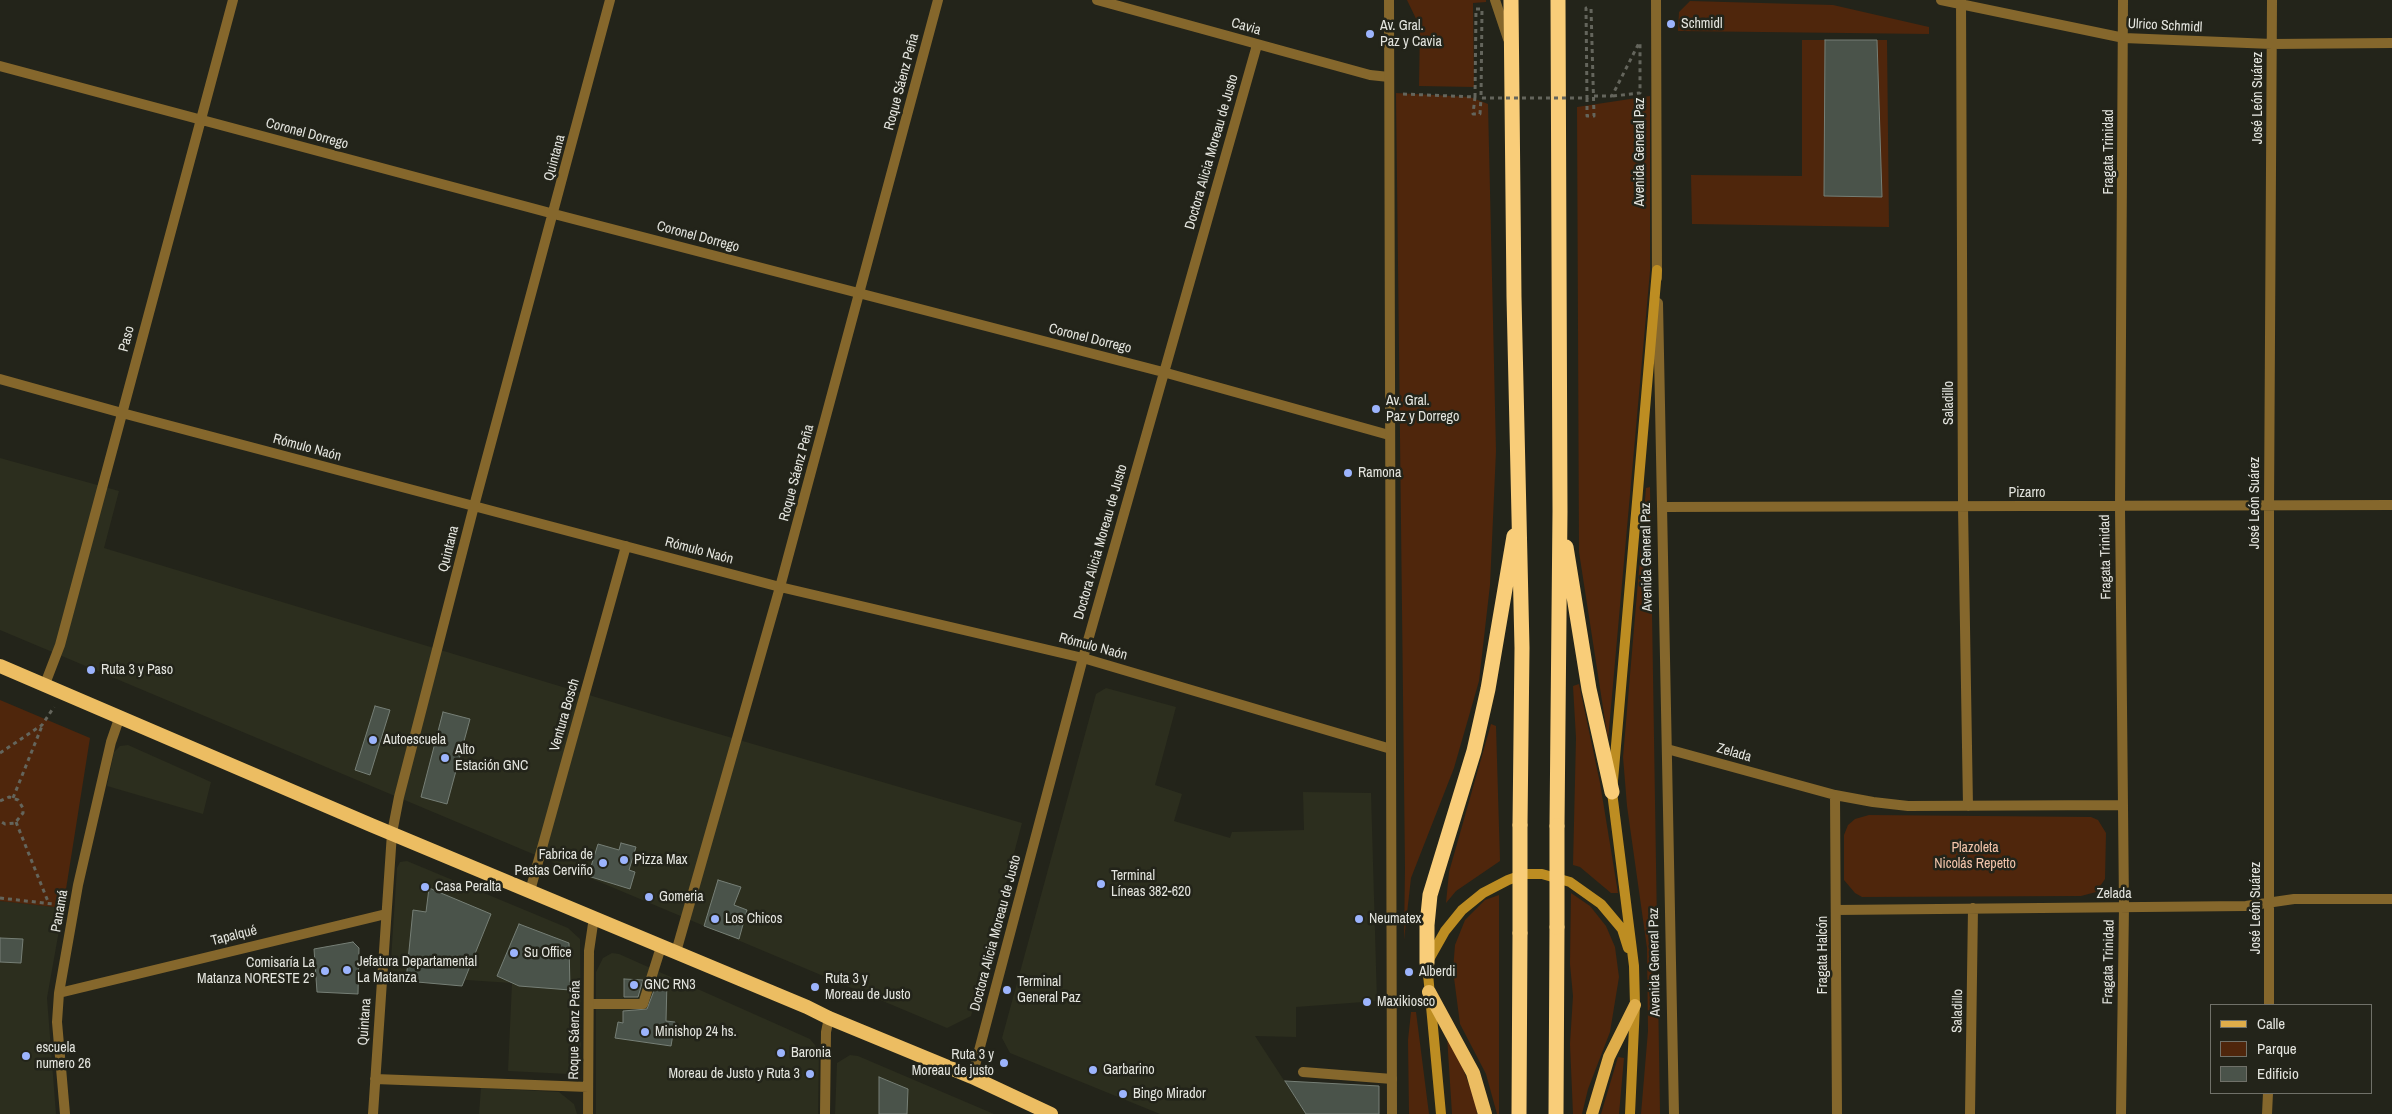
<!DOCTYPE html>
<html>
<head>
<meta charset="utf-8">
<style>
	body { margin:0 }
	#map { position:relative; width:2392px; height:1114px; overflow:hidden; background:#23241a; font-family:"Archivo Narrow",sans-serif }
	canvas { display:block }
	.legend { position:absolute; left:2210px; top:1004px; width:162px; height:90px; box-sizing:border-box; background:#23241a; border:1px solid #707169; margin:0; padding:6px 9px; list-style:none; font-size:15px; color:#e4e5df }
	.legend li { display:flex; align-items:center; gap:10px; height:25px }
	.legend b { width:25px; border:1px solid #707169 }
</style>
</head>
<body>
<div id="map">
<canvas width="2392" height="1114"></canvas>
<ul class="legend">
<li><b style="height:6px;background:#dfad4a"></b>Calle</li>
<li><b style="height:14px;background:#4f260c"></b>Parque</li>
<li><b style="height:14px;background:#4a534a"></b>Edificio</li>
</ul>
</div>
<script>
const context = document.querySelector('canvas').getContext('2d');
context.lineJoin = 'round';
function paint(path, color) { context.fillStyle = color; context.fill(path, 'evenodd'); }
const toPath = rows => new Path2D(rows.map(r => 'M' + r).join(''));
function strokePath(path, color, width, dash) { context.strokeStyle = color; context.lineWidth = width; context.lineCap = dash ? 'butt' : 'round'; context.setLineDash(dash || []); context.stroke(path); }
function write(font, color, halo, rows, align = 'center') {
  context.font = font + ' "Archivo Narrow",sans-serif'; context.lineWidth = 5; context.setLineDash([]); context.textBaseline = 'middle'; context.strokeStyle = halo; context.fillStyle = color; for (const [text, x, y, turn = 0] of rows) {
    context.save(); context.translate(x, y); context.rotate((+turn || 0) * Math.PI / 180); context.textAlign = isNaN(turn) ? turn : align; if (halo) context.strokeText(text, 0, 0); context.fillText(text, 0, 0); context.restore();
  }
}
paint(toPath([
	[0,458,119,491,104,548,678,722,1022,823,971,1016,947,1028,0,630],
	[1106,688,1176,707,1155,785,1182,794,1174,821,1230,838,1232,832,1304,830,1303,792,1371,793,1377,1001,1296,1007,1296,1037,1255,1036,1306,1114,1160,1114,1010,1053,1002,1038,1096,694],
	[128,745,211,782,203,814,107,786,114,752,120,746],
	[407,861,568,928,580,939,581,1059,575,1071,568,1074,508,1071,512,983,390,975,397,868,400,862],
	[0,901,63,908,47,998,56,1114,0,1114],
	[612,953,619,954,810,1039,819,1050,818,1114,596,1114,596,972,603,958],
	[850,1055,858,1056,994,1114,835,1114,837,1063],
	[481,1088,559,1092,574,1104,577,1114,479,1114]
]), '#2c2e1e');
paint(toPath([
	[1407,0,1486,0,1486,2,1473,3,1474,87,1419,86,1420,27],
	[1690,1,1833,5,1929,27,1929,34,1678,31,1679,12],
	[1802,40,1825,40,1824,196,1882,197,1877,40,1887,40,1889,227,1692,224,1691,175,1802,176],
	[1396,93,1470,97,1488,104,1496,451,1490,585,1479,681,1454,768,1411,878,1404,940,1405,868],
	[1650,96,1650,271,1608,740,1579,552,1577,107],
	[1650,487,1660,1114,1641,1114,1648,1031,1647,948,1627,806,1623,757,1646,488],
	[1579,684,1600,783,1618,893,1611,893,1580,867,1573,865,1576,738,1573,686],
	[0,700,90,738,63,908,0,901],
	[1491,724,1496,726,1500,861,1456,891,1446,903,1449,872],
	[1869,815,2091,817,2098,820,2106,833,2105,879,2096,892,2081,896,1862,897,1855,893,1844,880,1844,835,1848,825,1855,819],
	[1571,893,1590,906,1606,926,1615,947,1619,977,1610,1032,1588,1089,1582,1114,1573,1114,1570,1044,1573,996,1570,964],
	[1499,895,1499,1114,1497,1114,1486,1074,1460,1024,1453,970,1455,945,1465,920,1485,900],
	[1411,1012,1416,1012,1429,1114,1409,1114,1408,1040],
	[1447,1036,1463,1069,1476,1103,1477,1114,1452,1114],
	[1618,1057,1624,1058,1619,1114,1601,1114]
]), '#4f260c');
const building = toPath([
	[1825,40,1877,40,1882,197,1824,196,1825,40],
	[375,706,390,710,370,775,355,770,375,706],
	[443,712,470,719,447,804,421,797,443,712],
	[621,843,636,847,629,870,635,872,630,889,588,876,598,844,619,850,621,843],
	[718,880,741,887,734,905,747,910,739,939,704,926,718,880],
	[429,888,491,914,462,986,406,981,413,910,426,912,429,888],
	[519,924,569,943,570,990,519,986,497,976,519,924],
	[0,938,23,939,21,963,0,962,0,938],
	[353,942,359,948,358,994,317,992,314,949,353,942],
	[624,979,643,980,638,997,624,997,624,979],
	[658,980,667,981,666,1021,675,1022,671,1046,615,1038,618,1022,623,1023,623,1011,647,1009,658,980],
	[879,1077,908,1089,907,1114,879,1114,879,1077],
	[1285,1081,1379,1086,1379,1114,1306,1114,1285,1081]
]);
paint(building, '#4a534a');
strokePath(building, '#767f76', 1);
strokePath(toPath([
	[1403,94,1475,97,1476,9],
	[1594,96,1612,96,1640,41],
	[1613,96,1640,93,1640,41],
	[1475,97,1473,114,1480,114,1481,98],
	[1587,98,1587,116,1594,116,1591,8],
	[0,753,42,725,54,707],
	[13,798,42,726],
	[0,801,9,797,18,800,23,808,23,813,15,823,5,824,0,821],
	[16,822,49,904],
	[0,898,62,905]
]), '#64655c', 3, [4, 4]);
strokePath(toPath([
	[1495,0,1508,39],
	[589,1004,643,1004,661,947],
	[1303,1072,1392,1079]
]), '#85672c', 10);
strokePath(toPath([
	[1097,0,1370,75,1389,77],
	[1941,0,2124,38,2272,44,2392,43],
	[1961,0,1963,507,1968,806],
	[0,66,554,214,1163,372,1389,435],
	[0,379,122,413,780,587,1083,658,1391,749],
	[1663,507,2392,505],
	[45,684,60,645,233,0],
	[1667,749,1835,795,1873,802,1908,806,2122,805],
	[1835,795,1837,1114],
	[530,891,626,546],
	[1836,910,2246,906,2294,899,2392,899],
	[676,952,780,587,938,0],
	[59,993,386,914],
	[2269,1005,2269,506,2272,0],
	[972,1077,1083,658,1257,45],
	[375,1079,588,1087],
	[65,1114,57,1022,59,993,78,885,111,742,120,716],
	[373,1114,392,833,399,797,474,506,610,0],
	[588,1114,589,951,594,917],
	[825,1114,826,1032,829,1018],
	[1970,1114,1973,908],
	[2121,1114,2124,907,2120,507,2123,0],
	[2267,1114,2268,1093]
]), '#85672c', 10);
strokePath(toPath([
	[1389,0,1392,1114],
	[1656,0,1657,278],
	[1658,303,1674,1114]
]), '#85672c', 10);
strokePath(toPath([
	[1441,1114,1427,963,1445,931,1462,910,1483,893,1508,880,1525,874,1542,874,1570,882,1601,904,1622,929,1628,948],
	[1630,1114,1635,1005,1634,966,1612,792,1657,270]
]), '#bd8d22', 10);
strokePath(toPath([
	[1592,1114,1609,1057,1635,1005]
]), '#dfad4a', 12);
strokePath(toPath([
	[0,666,371,825,807,1007,829,1018,972,1077,1051,1114],
	[1429,992,1473,1073,1485,1114]
]), '#ecbd62', 14);
strokePath(toPath([
	[1511,0,1514,297,1522,648,1520,825],
	[1566,547,1589,689,1612,792],
	[1557,826,1560,511,1558,0],
	[1427,963,1427,925,1430,895,1474,751,1488,689,1514,536],
	[1519,1114,1520,933],
	[1556,1114,1557,927]
]), '#f9cd79', 15);
strokePath(toPath([
	[1476,9,1482,9,1481,98,1587,98,1586,8,1591,8]
]), '#64655c', 3, [4, 4]);
strokePath(toPath([
	[1557,927,1557,826],
	[1520,933,1520,825]
]), '#f9cd79', 15);
for (const [x, y, r, color] of [
	[1671,24,5,"#9cb4fd"],
	[1370,34,5,"#9cb4fd"],
	[1376,409,5,"#9cb4fd"],
	[1348,473,5,"#9cb4fd"],
	[91,670,5,"#9cb4fd"],
	[373,740,5,"#9cb4fd"],
	[445,758,5,"#9cb4fd"],
	[624,860,5,"#9cb4fd"],
	[603,863,5,"#9cb4fd"],
	[1101,884,5,"#9cb4fd"],
	[425,887,5,"#9cb4fd"],
	[649,897,5,"#9cb4fd"],
	[715,919,5,"#9cb4fd"],
	[1359,919,5,"#9cb4fd"],
	[514,953,5,"#9cb4fd"],
	[347,970,5,"#9cb4fd"],
	[325,971,5,"#9cb4fd"],
	[1409,972,5,"#9cb4fd"],
	[634,985,5,"#9cb4fd"],
	[815,987,5,"#9cb4fd"],
	[1007,990,5,"#9cb4fd"],
	[1367,1002,5,"#9cb4fd"],
	[645,1032,5,"#9cb4fd"],
	[781,1053,5,"#9cb4fd"],
	[26,1056,5,"#9cb4fd"],
	[1004,1063,5,"#9cb4fd"],
	[1093,1070,5,"#9cb4fd"],
	[810,1074,5,"#9cb4fd"],
	[1123,1094,5,"#9cb4fd"]
]) { const dot = new Path2D(); dot.arc(x, y, r, 0, 2 * Math.PI); context.fillStyle = color; context.fill(dot); strokePath(dot, '#23241a', 2); }
write('14px', '#e4e5df', '#23241a', [
	["Schmidl",1681,24],
	["Av. Gral.",1380,26],
	["Paz y Cavia",1380,42],
	["Av. Gral.",1386,401],
	["Paz y Dorrego",1386,417],
	["Ramona",1358,473],
	["Ruta 3 y Paso",101,670],
	["Autoescuela",383,740],
	["Alto",455,750],
	["Estación GNC",455,766],
	["Fabrica de",593,855,"right"],
	["Pastas Cerviño",593,871,"right"],
	["Pizza Max",634,860],
	["Terminal",1111,876],
	["Líneas 382-620",1111,892],
	["Casa Peralta",435,887],
	["Gomeria",659,897],
	["Los Chicos",725,919],
	["Neumatex",1369,919],
	["Su Office",524,953],
	["Jefatura Departamental",357,962],
	["La Matanza",357,978],
	["Comisaría La",315,963,"right"],
	["Matanza NORESTE 2°",315,979,"right"],
	["Alberdi",1419,972],
	["Ruta 3 y",825,979],
	["Moreau de Justo",825,995],
	["Terminal",1017,982],
	["General Paz",1017,998],
	["GNC RN3",644,985],
	["Maxikiosco",1377,1002],
	["Minishop 24 hs.",655,1032],
	["escuela",36,1048],
	["numero 26",36,1064],
	["Baronia",791,1053],
	["Ruta 3 y",994,1055,"right"],
	["Moreau de justo",994,1071,"right"],
	["Garbarino",1103,1070],
	["Moreau de Justo y Ruta 3",800,1074,"right"],
	["Bingo Mirador",1133,1094]
], 'left');
write('14px', '#e4e5df', '#23241a', [
	["Ulrico Schmidl",2165,26,3],
	["Cavia",1246,27,16],
	["Roque Sáenz Peña",902,82,-75],
	["José León Suárez",2258,98,-90],
	["Coronel Dorrego",307,134,15],
	["Doctora Alicia Moreau de Justo",1212,152,-74],
	["Avenida General Paz",1640,152,-90],
	["Fragata Trinidad",2109,152,-90],
	["Quintana",555,158,-75],
	["Coronel Dorrego",698,237,15],
	["Paso",127,339,-75],
	["Coronel Dorrego",1090,339,14],
	["Saladillo",1949,403,-90],
	["Rómulo Naón",307,448,15],
	["Roque Sáenz Peña",797,473,-75],
	["Pizarro",2027,493],
	["José León Suárez",2255,503,-90],
	["Doctora Alicia Moreau de Justo",1101,542,-74],
	["Quintana",449,549,-76],
	["Rómulo Naón",699,551,15],
	["Avenida General Paz",1647,557,-91],
	["Fragata Trinidad",2106,557,-91],
	["Rómulo Naón",1093,647,15],
	["Ventura Bosch",565,715,-74],
	["Zelada",1734,753,16],
	["Zelada",2114,894],
	["José León Suárez",2256,908,-90],
	["Panamá",60,911,-80],
	["Doctora Alicia Moreau de Justo",996,933,-75],
	["Tapalqué",234,936,-14],
	["Fragata Halcón",1823,955,-90],
	["Avenida General Paz",1655,962,-91],
	["Fragata Trinidad",2109,962,-89],
	["Saladillo",1958,1011,-89],
	["Quintana",365,1022,-86],
	["Roque Sáenz Peña",575,1030,-89]
]);
write('14px', '#f3c5ab', '#23241a', [
	["Plazoleta",1975,848],
	["Nicolás Repetto",1975,864]
]);
</script>
</body>
</html>
